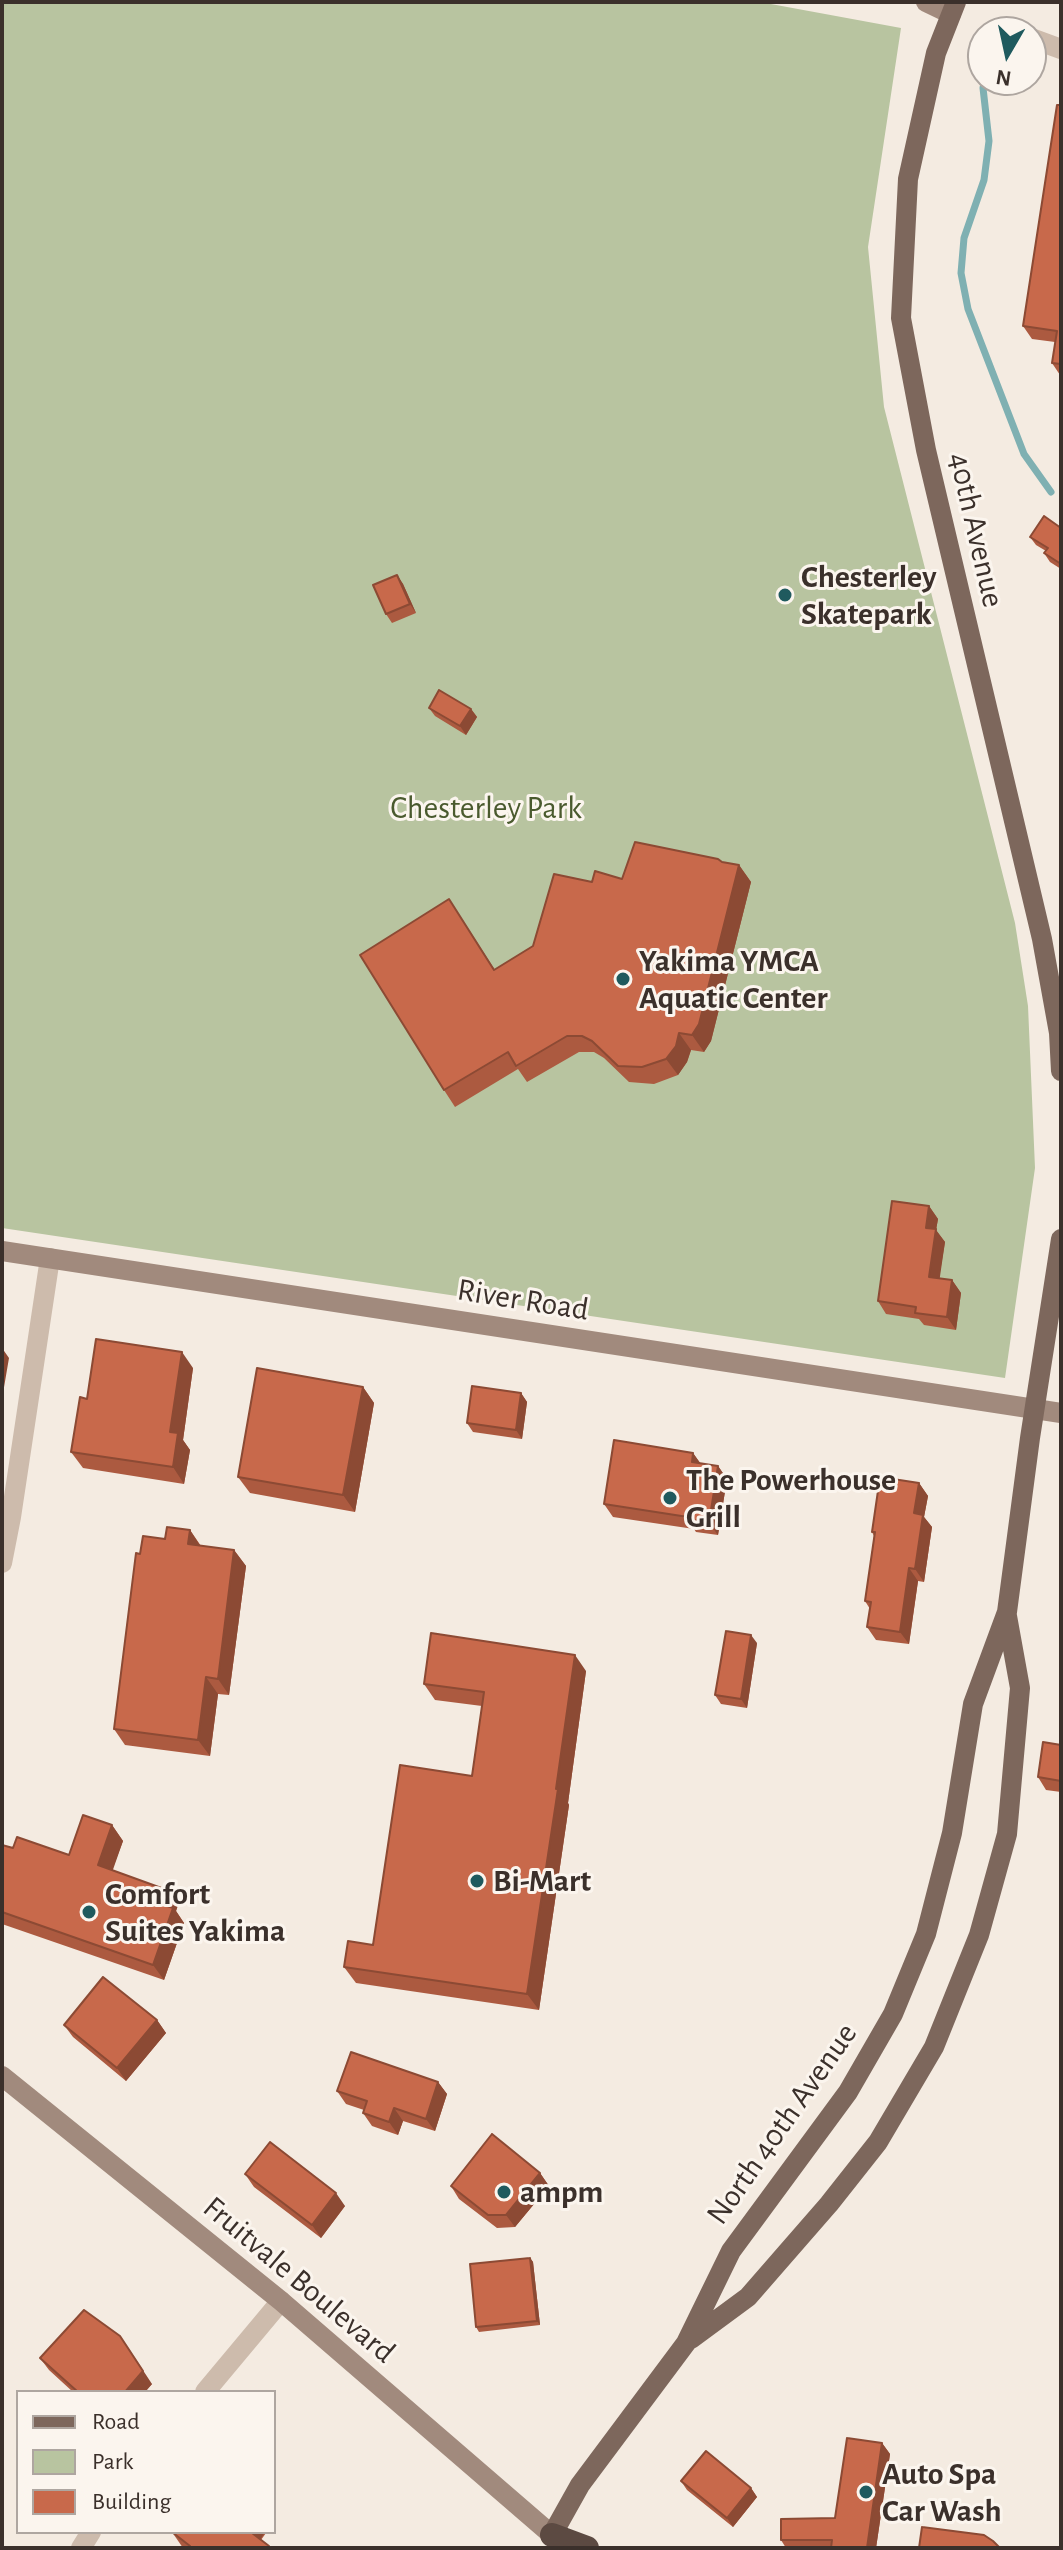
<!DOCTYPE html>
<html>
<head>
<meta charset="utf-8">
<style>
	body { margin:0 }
	#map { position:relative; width:1063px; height:2550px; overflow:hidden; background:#f4ebe1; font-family:"Alegreya Sans",sans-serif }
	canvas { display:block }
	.frame { position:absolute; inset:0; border:4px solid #3b302b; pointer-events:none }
	.legend { position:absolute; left:16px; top:2390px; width:260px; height:144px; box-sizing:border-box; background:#fbf5ee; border:2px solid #aea6a0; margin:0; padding:10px 14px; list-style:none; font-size:24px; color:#3b302b }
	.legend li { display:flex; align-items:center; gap:16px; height:40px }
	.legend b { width:40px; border:2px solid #aea6a0 }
	.north { position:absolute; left:967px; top:16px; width:80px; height:80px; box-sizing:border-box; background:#fbf5ee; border:2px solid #aea6a0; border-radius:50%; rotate:189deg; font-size:22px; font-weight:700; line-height:32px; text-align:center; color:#3b302b }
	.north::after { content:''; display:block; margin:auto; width:28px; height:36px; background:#1f5a5e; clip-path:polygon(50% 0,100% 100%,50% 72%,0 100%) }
</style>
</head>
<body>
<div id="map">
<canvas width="1063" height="2550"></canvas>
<div class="frame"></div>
<ul class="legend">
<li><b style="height:10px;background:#7d675c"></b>Road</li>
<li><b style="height:22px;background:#b8c4a0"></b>Park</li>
<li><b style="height:22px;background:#c8694b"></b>Building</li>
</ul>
<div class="north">N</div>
</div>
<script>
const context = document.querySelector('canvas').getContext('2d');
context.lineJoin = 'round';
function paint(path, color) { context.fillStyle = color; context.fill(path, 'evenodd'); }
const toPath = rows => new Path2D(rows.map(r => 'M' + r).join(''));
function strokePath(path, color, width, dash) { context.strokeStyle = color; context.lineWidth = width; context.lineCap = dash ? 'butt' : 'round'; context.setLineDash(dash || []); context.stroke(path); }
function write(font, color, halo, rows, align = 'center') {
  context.font = font + ' "Alegreya Sans",sans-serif'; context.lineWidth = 6; context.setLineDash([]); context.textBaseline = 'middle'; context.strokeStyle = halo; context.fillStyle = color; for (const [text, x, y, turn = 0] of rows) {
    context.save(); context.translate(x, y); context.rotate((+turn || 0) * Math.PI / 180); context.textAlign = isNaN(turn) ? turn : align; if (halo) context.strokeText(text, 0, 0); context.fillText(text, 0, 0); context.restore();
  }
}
paint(toPath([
	[2,2,760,2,901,28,868,247,884,407,1015,923,1028,1006,1035,1168,1005,1378,2,1228]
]), '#b8c4a0');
strokePath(toPath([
	[983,88,989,141,984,180,964,238,961,273,968,309,1024,454,1051,492]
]), '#7fb0b2', 7);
strokePath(toPath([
	[1031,38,1061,49],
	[2,1563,11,1517,50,1258],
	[205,2392,281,2301],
	[81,2548,91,2532]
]), '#cdbbac', 20);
strokePath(toPath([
	[926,2,951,14],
	[2,1251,1061,1413],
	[2,2076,281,2301,552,2535]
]), '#a18a7d', 20);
strokePath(toPath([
	[956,2,936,53,908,179,901,318,926,450,1042,939,1059,1033,1061,1071],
	[691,2339,748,2297,829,2204,878,2142,934,2047,979,1935,1007,1834,1020,1688,1007,1616],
	[552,2535,580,2485,686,2343,731,2251,848,2092,893,2014,926,1934,952,1833,973,1704,1007,1612,1030,1438,1061,1239]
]), '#7d675c', 20);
strokePath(toPath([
	[552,2535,587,2548]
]), '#5c4a42', 24);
paint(toPath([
	[1061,105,1061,380,1060,375,1052,363,1055,342,1032,339,1023,326],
	[1061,528,1061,569,1050,562,1044,553,1046,551,1036,545,1030,537],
	[397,575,403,584,416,613,392,623,386,614],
	[429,708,471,709,477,717,466,735,435,716],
	[722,862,739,865,751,882,711,1041,704,1052,691,1050,687,1062,678,1075,654,1084,629,1082,604,1058,594,1052,579,1052,527,1082,518,1069,455,1107,444,1090,449,899,495,970,533,946,592,882,622,879],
	[929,1206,938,1219,936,1230,945,1242,939,1278,952,1280,961,1293,956,1330,924,1325,919,1319,886,1314,878,1301],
	[193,1368,183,1440,190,1450,184,1484,83,1468,71,1452,87,1399],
	[363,1387,374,1403,355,1512,250,1493,238,1477],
	[521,1393,527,1402,522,1439,473,1432,467,1423],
	[693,1453,701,1464,718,1466,727,1479,718,1535,696,1532,694,1529,613,1517,604,1504],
	[919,1483,928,1496,924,1517,932,1527,924,1582,918,1581,909,1644,876,1640,867,1627,870,1609,865,1601,874,1536,872,1532],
	[190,1530,201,1546,234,1550,246,1566,229,1695,218,1694,210,1756,125,1745,114,1729,140,1554,165,1539],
	[757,1643,747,1708,721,1704,715,1695],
	[586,1671,568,1803,569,1805,539,2010,356,1983,344,1967,373,1945,472,1776,482,1706,435,1700,424,1684],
	[1061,1745,1061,1792,1046,1790,1038,1777],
	[112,1825,123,1841,112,1870,167,1890,178,1905,176,1911,184,1923,164,1980,2,1924,2,1845,13,1848,69,1855],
	[157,2020,166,2033,126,2081,73,2037,64,2025],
	[438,2082,447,2094,435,2131,403,2121,398,2135,372,2126,363,2113,364,2110,346,2104,337,2091],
	[540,2173,549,2186,515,2227,497,2228,459,2199,451,2186],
	[245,2174,345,2206,321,2238,254,2187],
	[530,2258,533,2262,540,2325,479,2332,476,2327],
	[40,2358,152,2384,145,2392,73,2392,49,2370],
	[882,2443,890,2454,876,2548,786,2548,781,2540,835,2518],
	[681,2481,751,2488,757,2497,733,2527,687,2490],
	[172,2532,266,2533,261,2540,270,2548,183,2548]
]), '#ac5a40');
paint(toPath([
	[397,575,403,584,416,613,410,604],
	[471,709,477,717,466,735,460,726],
	[739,865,751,882,711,1041,704,1052,692,1035],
	[679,1033,691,1050,687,1062,678,1075,666,1059],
	[929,1206,938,1219,936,1230,945,1242,938,1290,929,1277,926,1228],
	[952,1280,961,1293,956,1330,947,1317],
	[2,1348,9,1358,2,1399],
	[182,1352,193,1368,183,1440,190,1450,184,1484,173,1467,170,1432],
	[363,1387,374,1403,355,1512,343,1495],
	[521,1393,527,1402,522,1439,516,1430],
	[693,1453,702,1466,692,1462],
	[718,1466,727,1479,718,1535,709,1523],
	[919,1483,928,1496,924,1517,932,1527,924,1582,915,1569,914,1513],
	[190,1530,201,1547,188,1544],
	[234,1550,246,1566,229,1695,218,1679],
	[909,1568,918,1581,909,1644,900,1632],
	[751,1635,757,1643,747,1708,741,1699],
	[575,1655,586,1671,568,1803,569,1805,539,2010,527,1994],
	[206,1677,218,1694,210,1756,198,1740],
	[112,1825,123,1841,109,1881,98,1865],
	[167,1890,178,1905,176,1911,184,1923,164,1980,153,1965,162,1904],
	[157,2020,166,2033,126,2081,117,2068],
	[438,2082,447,2094,435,2131,426,2119],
	[394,2108,403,2121,398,2135,389,2122],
	[540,2173,549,2186,515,2227,506,2215],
	[336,2193,345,2206,321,2238,312,2225],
	[530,2258,533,2262,540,2325,537,2321],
	[129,2349,152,2384,145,2392,125,2392],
	[882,2443,890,2454,876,2548,867,2548],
	[751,2488,757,2497,733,2527,727,2518],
	[251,2532,265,2532,260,2540,265,2547]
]), '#8c4a34');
const building = toPath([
	[1057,105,1061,105,1061,364,1052,363,1057,331,1023,326,1057,105],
	[1044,516,1061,528,1061,564,1044,553,1048,548,1030,537,1044,516],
	[397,575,410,604,386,614,373,585,397,575],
	[439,690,471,709,460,726,429,708,439,690],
	[635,842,718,859,722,862,739,865,699,1024,692,1035,679,1033,676,1046,666,1059,642,1067,618,1066,592,1041,582,1036,567,1036,516,1066,508,1052,444,1090,360,955,449,899,494,970,533,946,554,874,592,882,595,871,622,879,635,842],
	[892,1201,929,1206,926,1228,936,1229,929,1277,952,1280,947,1317,915,1313,916,1307,878,1301,892,1201],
	[96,1339,182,1352,170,1432,178,1433,173,1467,71,1452,80,1397,87,1399,96,1339],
	[257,1368,363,1387,343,1495,238,1477,257,1368],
	[472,1386,521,1393,516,1430,467,1423,472,1386],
	[614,1440,693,1453,692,1462,718,1466,709,1523,687,1519,688,1517,604,1504,614,1440],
	[880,1477,919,1483,914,1513,923,1515,915,1569,909,1568,900,1632,867,1627,871,1602,865,1601,875,1532,872,1532,880,1477],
	[167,1527,190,1530,188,1544,234,1550,218,1679,206,1677,198,1740,114,1729,136,1553,140,1554,143,1536,165,1539,167,1527],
	[726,1631,751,1635,741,1699,715,1695,726,1631],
	[431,1633,575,1655,556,1789,558,1789,527,1994,344,1967,348,1941,373,1945,400,1765,472,1776,484,1692,424,1684,431,1633],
	[1043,1742,1061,1745,1061,1781,1038,1777,1043,1742],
	[83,1815,112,1825,98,1865,167,1890,162,1904,173,1908,153,1965,2,1912,2,1845,13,1848,17,1837,69,1855,83,1815],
	[103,1977,157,2020,117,2068,64,2025,103,1977],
	[351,2052,438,2082,426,2119,394,2108,389,2122,363,2113,367,2101,337,2091,351,2052],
	[492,2134,540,2173,506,2215,488,2215,451,2186,492,2134],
	[270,2142,336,2193,312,2225,245,2174,270,2142],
	[530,2258,537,2321,476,2327,470,2264,530,2258],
	[84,2310,120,2336,143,2371,125,2392,78,2392,40,2358,84,2310],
	[847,2438,882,2443,867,2548,831,2548,832,2540,781,2540,781,2519,835,2518,847,2438],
	[706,2451,751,2488,727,2518,681,2481,706,2451],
	[922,2527,984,2535,993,2541,1000,2548,919,2548,922,2527],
	[172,2532,252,2532,252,2533,269,2546,267,2548,189,2548,190,2546,172,2532]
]);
paint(building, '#c8694b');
strokePath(building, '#8c4a34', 2);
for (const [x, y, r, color] of [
	[785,595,8,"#1f5a5e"],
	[623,979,8,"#1f5a5e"],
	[670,1498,8,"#1f5a5e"],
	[477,1881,8,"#1f5a5e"],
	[89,1912,8,"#1f5a5e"],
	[504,2192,8,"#1f5a5e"],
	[866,2492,8,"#1f5a5e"]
]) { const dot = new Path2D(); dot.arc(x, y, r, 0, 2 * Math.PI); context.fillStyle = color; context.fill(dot); strokePath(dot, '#fbf5ee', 3); }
write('32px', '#3b302b', '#fbf5ee', [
	["40th Avenue",976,530,77],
	["River Road",523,1300,9],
	["North 40th Avenue",782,2124,-55],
	["Fruitvale Boulevard",299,2280,40]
]);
write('bold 32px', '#3b302b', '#fbf5ee', [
	["Chesterley",801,577],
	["Skatepark",801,614],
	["Yakima YMCA",639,961],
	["Aquatic Center",639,998],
	["The Powerhouse",686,1480],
	["Grill",686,1517],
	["Bi-Mart",493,1881],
	["Comfort",105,1894],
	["Suites Yakima",105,1931],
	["ampm",520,2192],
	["Auto Spa",882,2474],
	["Car Wash",882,2511]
], 'left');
write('32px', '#4a5a2e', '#fbf5ee', [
	["Chesterley Park",486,808]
]);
</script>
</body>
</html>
